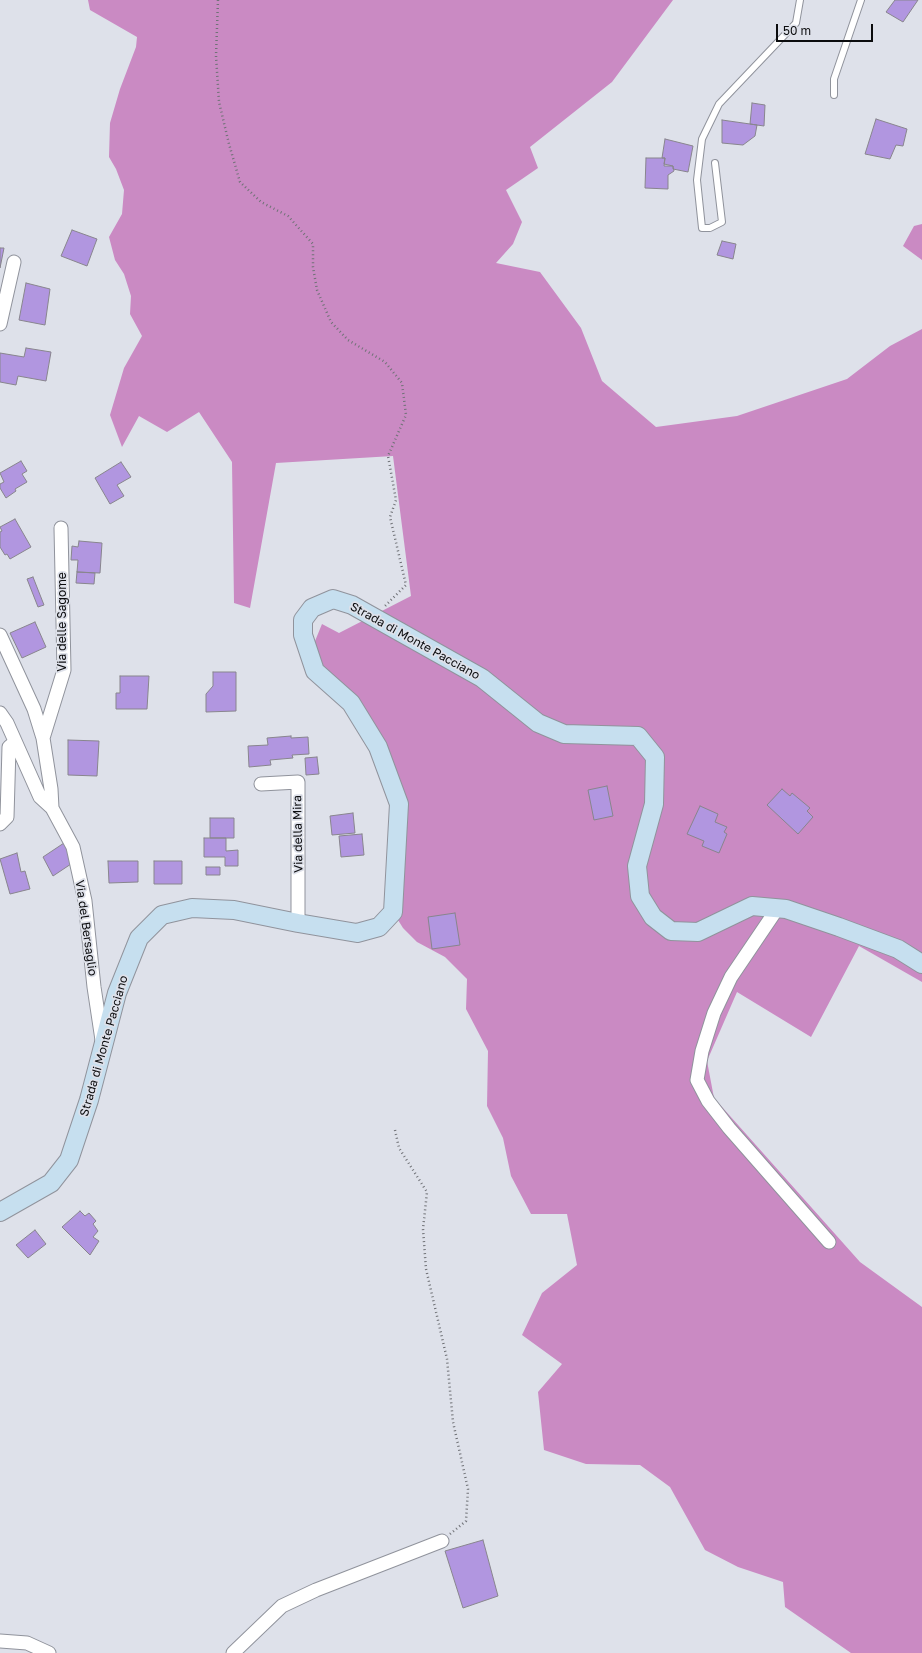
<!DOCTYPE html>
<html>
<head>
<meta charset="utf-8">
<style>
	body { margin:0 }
	#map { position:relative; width:922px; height:1653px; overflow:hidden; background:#dee1ea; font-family:"Golos Text",sans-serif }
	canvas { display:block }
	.scale { position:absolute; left:776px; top:24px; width:97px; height:18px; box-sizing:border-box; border:2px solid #0b0c0e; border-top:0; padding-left:5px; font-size:12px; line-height:14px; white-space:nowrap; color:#0b0c0e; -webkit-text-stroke:3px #dee1ea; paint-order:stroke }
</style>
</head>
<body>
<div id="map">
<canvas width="922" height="1653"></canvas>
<div class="scale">50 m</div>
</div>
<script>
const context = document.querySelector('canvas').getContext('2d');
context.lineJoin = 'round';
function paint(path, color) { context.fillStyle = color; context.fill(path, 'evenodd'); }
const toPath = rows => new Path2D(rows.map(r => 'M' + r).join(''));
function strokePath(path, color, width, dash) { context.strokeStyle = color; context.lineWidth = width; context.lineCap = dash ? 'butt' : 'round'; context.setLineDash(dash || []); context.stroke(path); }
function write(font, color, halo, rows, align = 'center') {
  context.font = font + ' "Golos Text",sans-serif'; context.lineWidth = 3.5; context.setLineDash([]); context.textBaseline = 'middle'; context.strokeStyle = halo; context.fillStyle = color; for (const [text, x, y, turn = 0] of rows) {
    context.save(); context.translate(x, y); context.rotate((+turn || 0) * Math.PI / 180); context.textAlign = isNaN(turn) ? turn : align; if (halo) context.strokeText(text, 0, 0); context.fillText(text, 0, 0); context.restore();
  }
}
paint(toPath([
	[88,0,673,0,612,82,530,147,538,168,506,190,522,222,513,244,496,263,540,272,581,328,602,381,656,427,737,416,847,379,890,346,922,329,922,982,859,946,811,1037,737,992,707,1061,714,1098,860,1262,922,1307,922,1653,851,1653,785,1607,783,1582,738,1567,705,1550,670,1487,640,1465,586,1464,544,1450,538,1392,562,1364,522,1335,542,1293,577,1265,567,1214,531,1214,511,1176,503,1138,487,1106,488,1051,466,1009,467,979,445,957,417,942,403,928,393,912,399,804,378,747,315,671,313,646,322,624,339,633,411,596,393,456,276,463,250,608,234,603,232,462,199,412,167,432,139,416,122,447,110,415,124,368,142,336,130,314,131,296,124,274,115,260,109,237,122,214,124,190,116,169,109,157,110,123,120,89,136,47,137,37,90,10],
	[922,224,922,260,903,246,914,226]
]), '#ca8ac3');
const building = toPath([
	[895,0,918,0,903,22,886,12,895,0],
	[752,103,765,105,764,126,750,124,752,103],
	[876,119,907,129,903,146,896,145,890,159,865,154,876,119],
	[722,120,757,125,755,136,743,145,722,143,722,120],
	[665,139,693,146,688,172,673,169,673,166,664,164,665,158,662,158,665,139],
	[646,158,665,158,664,166,673,166,674,171,668,175,668,189,645,188,646,158],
	[72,230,97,239,87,266,61,256,72,230],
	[722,241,736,244,733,259,717,255,722,241],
	[0,248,4,248,0,268,0,248],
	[26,283,50,289,45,325,19,320,26,283],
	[26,348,51,352,46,381,18,376,16,385,0,382,0,353,24,357,26,348],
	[21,461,27,471,22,474,27,482,15,489,16,491,6,498,0,488,0,484,4,482,0,473,21,461],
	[121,462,131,477,117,485,124,496,110,504,95,478,121,462],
	[15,519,31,547,10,559,7,554,5,555,0,547,0,532,2,531,0,527,15,519],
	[79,541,102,543,100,573,77,572,78,560,71,560,72,546,78,547,79,541],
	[77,572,95,573,94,584,76,583,77,572],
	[33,577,44,605,38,607,27,579,33,577],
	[35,622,46,647,22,658,10,633,35,622],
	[213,672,236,672,236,711,206,712,206,694,213,686,213,672],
	[120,676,149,676,147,709,116,709,116,693,120,693,120,676],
	[291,736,291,738,308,737,309,754,292,755,293,758,270,760,271,765,249,767,248,746,268,745,267,738,291,736],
	[68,740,99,741,97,776,68,775,68,740],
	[317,757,319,774,306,775,305,758,317,757],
	[607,786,613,816,594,820,588,790,607,786],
	[782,789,790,796,792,793,810,808,807,811,813,817,798,834,767,805,782,789],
	[700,806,718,814,715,822,727,827,724,832,727,834,719,853,702,846,704,841,687,834,700,806],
	[353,813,355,833,332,835,330,816,353,813],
	[210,818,234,818,234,838,210,838,210,818],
	[362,834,364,855,341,857,339,836,362,834],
	[204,838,226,838,226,851,238,850,238,866,225,866,225,857,204,857,204,838],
	[64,843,74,862,53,876,43,857,64,843],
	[17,853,21,872,25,871,30,889,10,894,0,859,17,853],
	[108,861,138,861,138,882,109,883,108,861],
	[154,861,182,861,182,884,154,884,154,861],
	[206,867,220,867,220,875,206,875,206,867],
	[455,913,460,945,432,949,428,917,455,913],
	[80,1211,85,1216,89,1213,96,1221,93,1224,98,1231,93,1237,99,1241,90,1255,62,1227,80,1211],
	[35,1230,46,1244,28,1258,16,1245,35,1230],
	[483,1540,498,1596,463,1608,445,1551,483,1540]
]);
paint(building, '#b196e0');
strokePath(building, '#88858d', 1);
const lane = toPath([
	[834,95,834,79,861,0],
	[715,163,722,222,710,228,702,228,697,180,702,139,719,104,796,23,800,0]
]);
const street = toPath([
	[0,324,14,262],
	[0,635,34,709,43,738,51,789,52,808,73,847,85,901,94,987,102,1040],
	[0,713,7,723,40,797,52,808],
	[43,738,64,670,61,528],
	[261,784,298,782,298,923],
	[0,824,7,817,9,747,15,742],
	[777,909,731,977,714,1013,702,1051,697,1080,708,1101,729,1128,829,1242],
	[0,1641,27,1643,49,1653],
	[233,1653,282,1606,316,1590,442,1541]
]);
const secondary = toPath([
	[0,1212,51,1183,69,1160,89,1100,117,993,139,938,162,915,192,908,234,910,298,923,357,933,379,927,393,912,399,804,378,747,351,703,315,671,303,635,303,620,312,608,333,599,352,605,482,678,538,723,564,734,638,736,655,757,654,804,637,866,640,896,653,917,671,931,698,932,752,906,786,909,839,927,898,949,922,964]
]);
strokePath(lane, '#90939c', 8);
strokePath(street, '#90939c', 15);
strokePath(secondary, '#90939c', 20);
strokePath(toPath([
	[218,0,216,56,219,102,229,144,240,182,261,202,288,216,313,244,313,267,317,290,331,322,348,340,385,362,402,383,406,415,388,456,396,500,390,517,406,585,384,607],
	[395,1130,399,1148,427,1192,423,1229,426,1269,447,1359,453,1422,468,1489,466,1521,450,1534]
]), '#707277', 2.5, [1, 3]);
strokePath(lane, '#fff', 6);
strokePath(street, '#fff', 13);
strokePath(secondary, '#c6dfef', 18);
write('12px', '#0b0c0e', '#dee1ea', [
	["Via delle Sagome",62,622,-90],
	["Strada di Monte Pacciano",415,641,29],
	["Via della Mira",298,834,-91],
	["Via del Bersaglio",86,928,82],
	["Strada di Monte Pacciano",104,1046,-74]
]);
</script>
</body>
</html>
